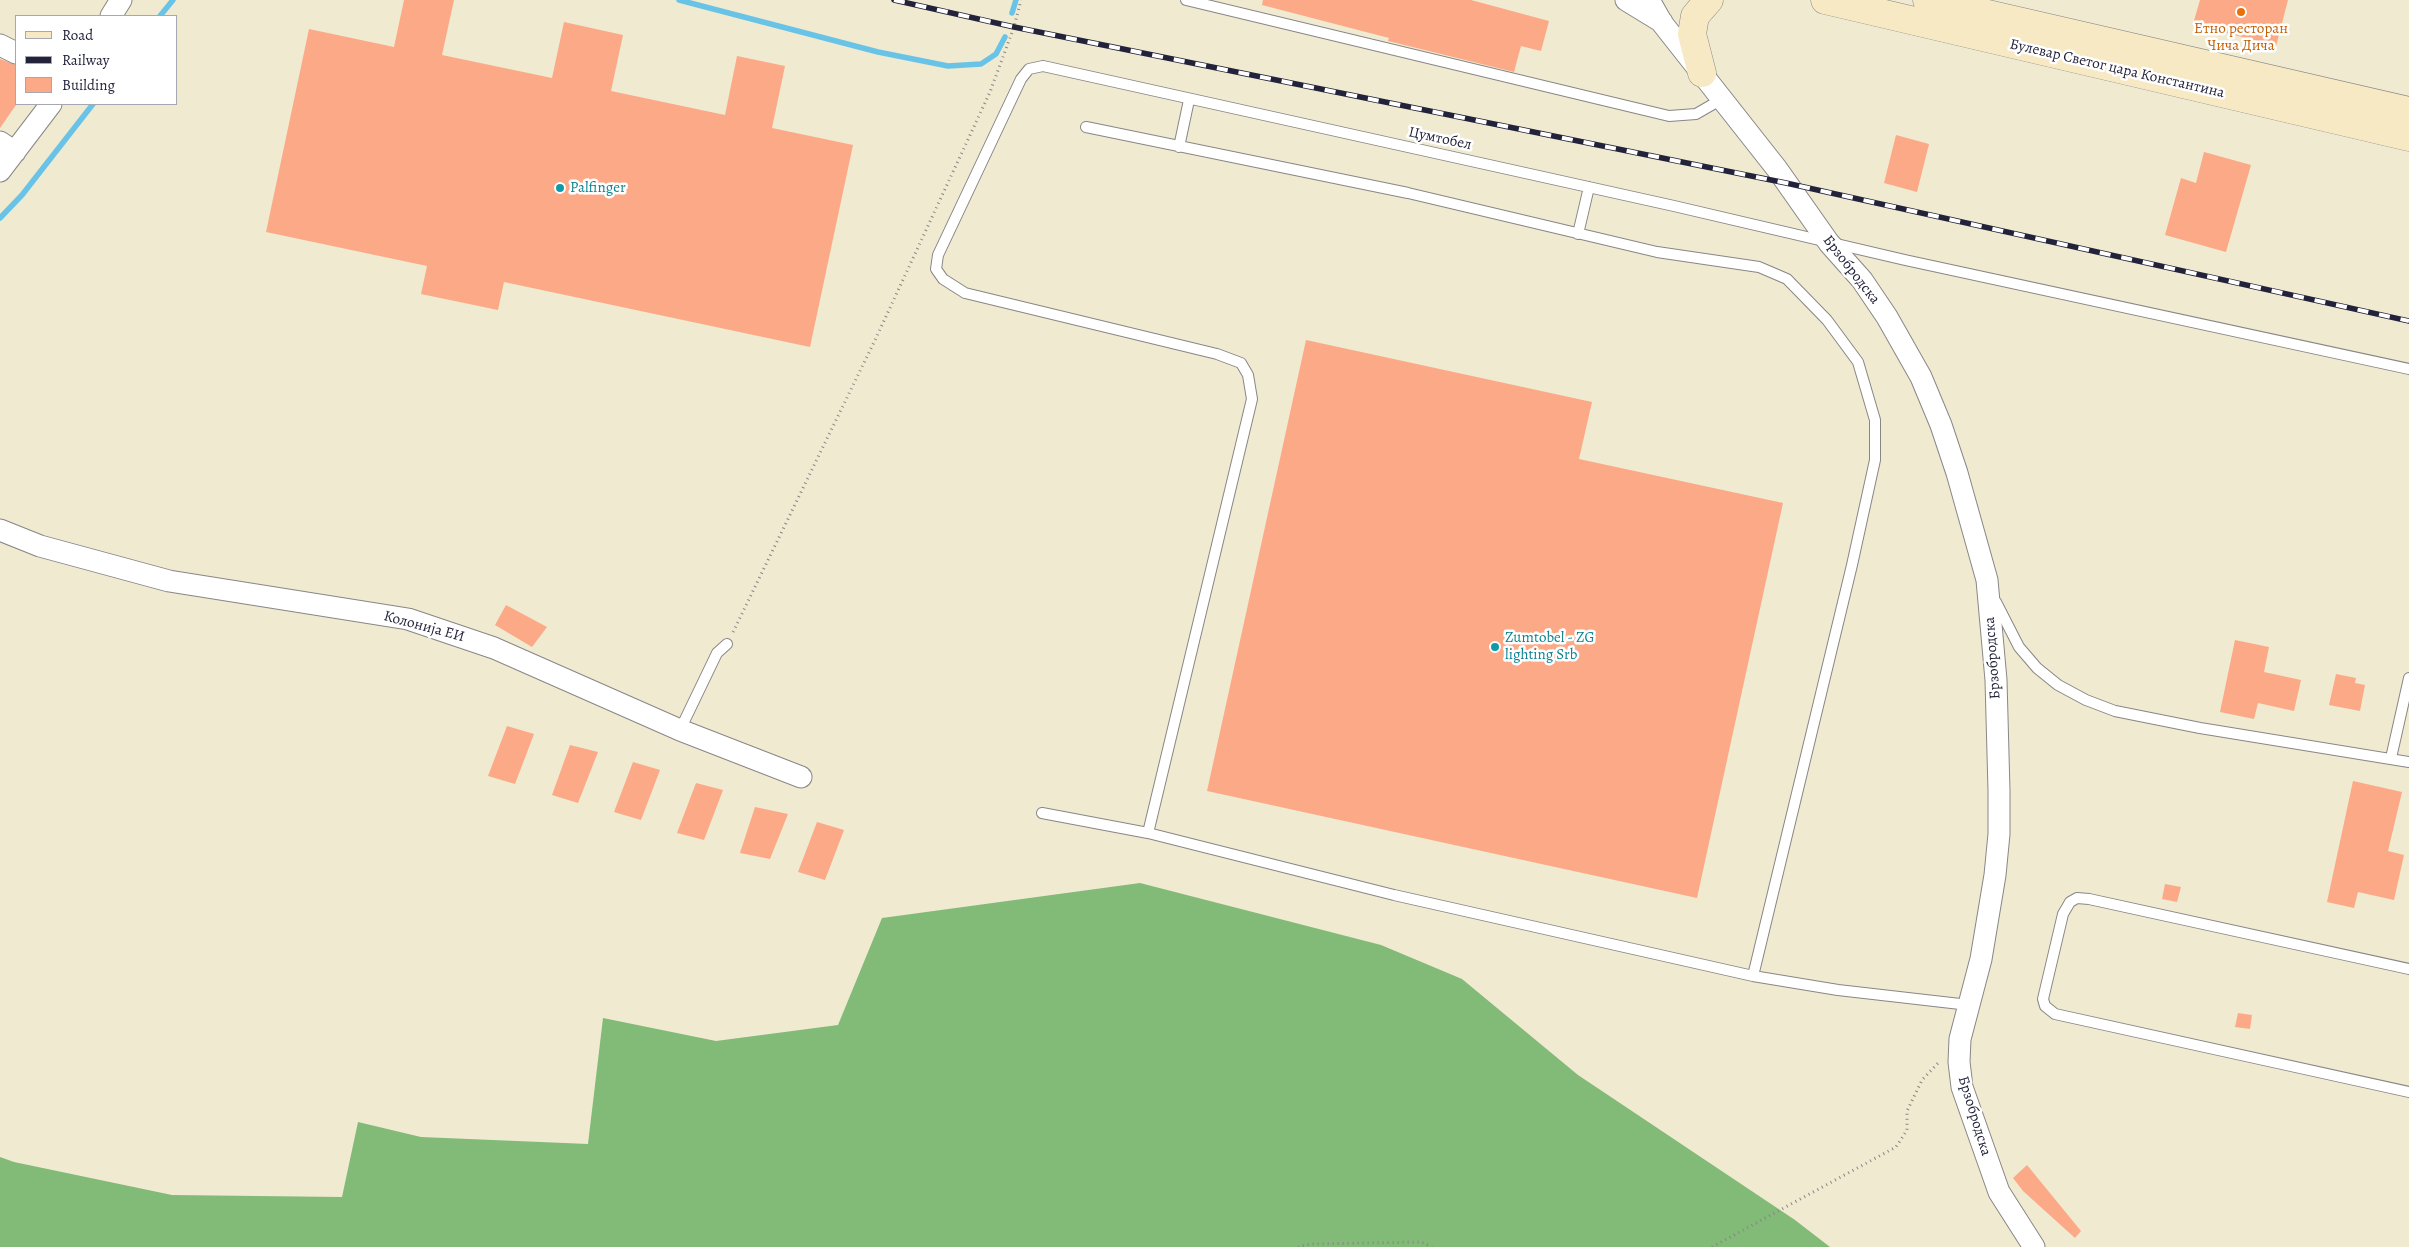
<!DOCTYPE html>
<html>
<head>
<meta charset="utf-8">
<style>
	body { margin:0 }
	#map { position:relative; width:2409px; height:1247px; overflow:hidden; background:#f0ead1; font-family:Alegreya,serif }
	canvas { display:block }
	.legend { position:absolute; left:15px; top:15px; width:162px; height:90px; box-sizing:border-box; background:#fff; border:1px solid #a7a7b1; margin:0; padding:6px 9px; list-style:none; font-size:15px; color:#22223b }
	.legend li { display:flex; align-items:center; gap:10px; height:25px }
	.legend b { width:25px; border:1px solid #a7a7b1 }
</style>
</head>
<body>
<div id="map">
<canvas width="2409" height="1247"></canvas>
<ul class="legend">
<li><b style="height:6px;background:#f7e9c3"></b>Road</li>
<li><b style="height:6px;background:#22223b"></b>Railway</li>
<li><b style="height:14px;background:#fca987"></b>Building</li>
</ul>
</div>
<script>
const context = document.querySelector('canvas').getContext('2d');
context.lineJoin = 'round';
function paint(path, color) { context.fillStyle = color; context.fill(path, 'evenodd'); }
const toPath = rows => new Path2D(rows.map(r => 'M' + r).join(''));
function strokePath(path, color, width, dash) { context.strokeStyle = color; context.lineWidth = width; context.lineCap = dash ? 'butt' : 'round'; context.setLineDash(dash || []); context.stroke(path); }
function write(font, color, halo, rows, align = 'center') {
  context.font = font + ' Alegreya,serif'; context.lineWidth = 5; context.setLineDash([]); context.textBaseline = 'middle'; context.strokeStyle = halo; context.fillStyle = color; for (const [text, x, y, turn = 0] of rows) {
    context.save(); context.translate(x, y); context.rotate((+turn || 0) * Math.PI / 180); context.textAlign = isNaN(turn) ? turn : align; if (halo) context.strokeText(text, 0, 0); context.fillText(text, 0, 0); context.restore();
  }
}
paint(toPath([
	[1140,883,1381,945,1462,979,1578,1075,1795,1220,1830,1247,0,1247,0,1157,14,1162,172,1195,342,1197,358,1122,421,1137,588,1144,603,1018,716,1041,838,1025,882,918]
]), '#82ba78');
strokePath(toPath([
	[679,0,878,52,948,66,981,64,996,54,1005,37],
	[1012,13,1016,0],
	[160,16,173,0],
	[0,218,22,195,93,104]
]), '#69c3e7', 5.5);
paint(toPath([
	[404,0,454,0,442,55,552,78,564,22,623,35,611,91,725,115,737,56,785,66,772,128,853,145,810,347,504,282,498,310,421,294,427,266,266,232,309,29,394,47],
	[1263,0,1471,0,1549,21,1541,51,1521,46,1514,72,1388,41,1389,38,1262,5],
	[2200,0,2288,0,2276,46,2193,24],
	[0,59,16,65,16,105,0,128],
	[1896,135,1929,144,1917,192,1884,183],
	[2204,152,2251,165,2226,252,2165,235,2181,178,2196,183],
	[1306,340,1592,402,1579,459,1783,503,1697,898,1207,791],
	[506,605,547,627,532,647,495,625],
	[2235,640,2269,647,2264,672,2301,680,2294,711,2258,703,2254,719,2220,712],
	[2336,674,2356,678,2355,683,2365,685,2360,711,2329,705],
	[507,726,534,734,515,784,488,776],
	[570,745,598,752,578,803,552,795],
	[633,762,660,770,641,820,614,812],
	[2353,781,2402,792,2388,851,2404,855,2394,900,2358,892,2354,908,2327,902],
	[696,783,723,790,704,840,677,833],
	[755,807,788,814,770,859,740,853],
	[817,822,844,830,825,880,798,872],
	[2165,884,2181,887,2177,902,2162,899],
	[2238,1013,2252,1015,2250,1029,2235,1027],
	[2027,1165,2081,1231,2075,1238,2023,1191,2013,1178]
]), '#fca987');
const service = toPath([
	[1186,0,1669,116,1696,114,1722,99],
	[1086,127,1408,193,1657,252,1759,267,1787,279,1827,320,1858,362,1875,420,1875,460,1852,565,1753,976],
	[1179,147,1189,100],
	[1578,234,1589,187],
	[1996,602,2019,647,2037,668,2058,685,2086,700,2115,711,2200,728,2409,762],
	[680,730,717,653,727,644],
	[2391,758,2409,678],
	[1042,813,1148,833,1394,895,1753,976,1838,990,1969,1005],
	[1148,833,1252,399,1248,375,1241,363,1217,354,965,293,943,279,936,269,938,255,1021,79,1029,69,1043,66,1674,206,1905,260,2409,369],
	[2409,969,2089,899,2077,898,2070,902,2063,914,2043,999,2045,1006,2055,1014,2409,1092]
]);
const minor = toPath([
	[1626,0,1662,22],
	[1649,0,1662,23,1777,169,1829,243,1862,280,1887,317,1921,377,1941,425,1957,473,1987,580,1996,680,1999,791,1999,834,1995,875,1981,959,1960,1039,1959,1062,1962,1087,1999,1192,2034,1247],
	[111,16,121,0],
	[0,45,16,53],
	[0,142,15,152],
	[0,171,51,104],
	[0,530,40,546,169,581,408,619,494,648,680,730,801,777]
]);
const secondary = toPath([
	[1825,0,2409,137],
	[1927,0,2409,111],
	[1702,73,1692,34,1695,16,1709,0]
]);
strokePath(service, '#898686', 12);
strokePath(minor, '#898686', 23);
strokePath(secondary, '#898686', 29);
strokePath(toPath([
	[733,632,876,338,990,92,1014,27,1021,0],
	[1298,1247,1310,1244,1421,1242,1432,1247],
	[1712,1247,1896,1147,1907,1130,1907,1111,1922,1080,1940,1061]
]), '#898686', 3, [1, 4]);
strokePath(service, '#fff', 10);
strokePath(minor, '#fff', 21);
strokePath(secondary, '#f7e9c3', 28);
const rail = toPath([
	[894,0,1014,27,1786,183,2409,321]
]);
strokePath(rail, '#22223b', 5.5);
strokePath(rail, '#fff', 4, [11]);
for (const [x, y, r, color] of [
	[2241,12,5,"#e8710a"],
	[560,188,5,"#0f9aa8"],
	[1495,647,5,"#0f9aa8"]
]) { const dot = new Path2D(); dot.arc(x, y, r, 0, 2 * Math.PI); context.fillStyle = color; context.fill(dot); strokePath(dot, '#fff', 2); }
write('15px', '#c56008', '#fff', [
	["Етно ресторан",2241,29],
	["Чича Дича",2241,46]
]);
write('15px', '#22223b', '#fff', [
	["Булевар Светог цара Константина",2117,69,13],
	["Цумтобел",1440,139,12],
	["Брзобродска",1851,270,52],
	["Колонија ЕИ",424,627,15],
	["Брзобродска",1993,658,-94],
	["Брзобродска",1974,1116,73]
]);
write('15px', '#0d838f', '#fff', [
	["Palfinger",570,188],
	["Zumtobel - ZG",1505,638],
	["lighting Srb",1505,655]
], 'left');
</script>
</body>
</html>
